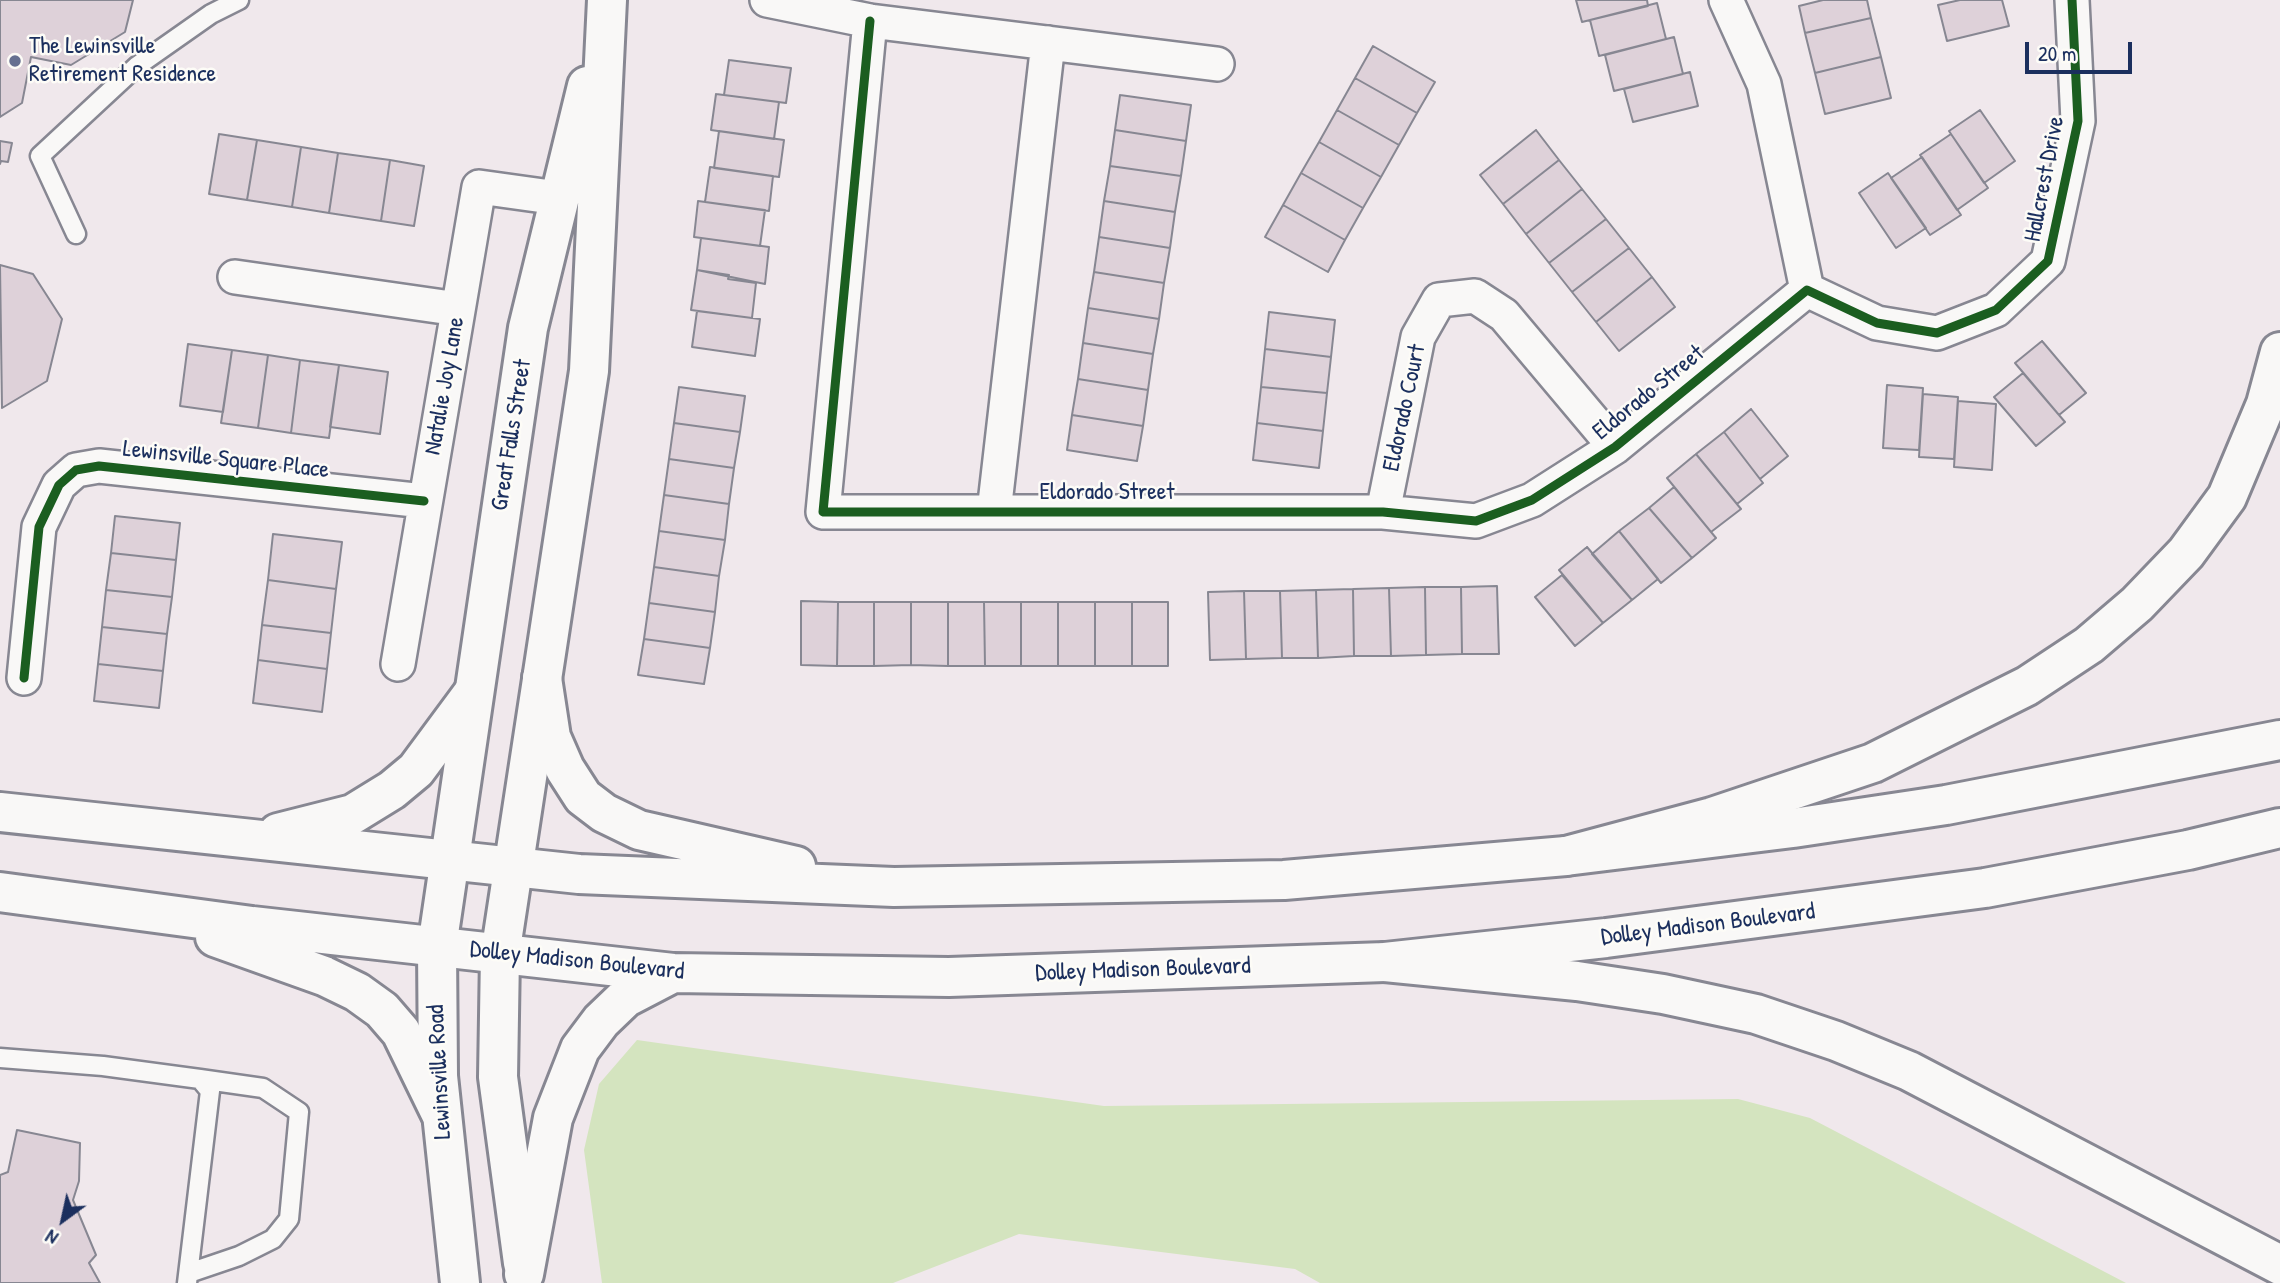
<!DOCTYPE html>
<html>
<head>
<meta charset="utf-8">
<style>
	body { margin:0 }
	#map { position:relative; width:2280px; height:1283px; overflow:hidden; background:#f0e8ec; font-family:"Patrick Hand",sans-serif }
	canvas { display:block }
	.north { position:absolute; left:28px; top:1185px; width:70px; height:70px; -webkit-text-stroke:5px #fdfcf7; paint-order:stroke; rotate:213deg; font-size:19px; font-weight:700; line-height:28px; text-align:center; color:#1b2f5e }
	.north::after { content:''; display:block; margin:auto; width:24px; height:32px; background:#1b2f5e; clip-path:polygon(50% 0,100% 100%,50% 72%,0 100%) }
	.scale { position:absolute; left:2025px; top:42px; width:107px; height:32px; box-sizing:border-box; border:4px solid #1b2f5e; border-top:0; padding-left:9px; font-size:21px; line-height:24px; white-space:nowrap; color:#1b2f5e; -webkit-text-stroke:5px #fdfcf7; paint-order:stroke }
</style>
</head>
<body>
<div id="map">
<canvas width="2280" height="1283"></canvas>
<div class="north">N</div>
<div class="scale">20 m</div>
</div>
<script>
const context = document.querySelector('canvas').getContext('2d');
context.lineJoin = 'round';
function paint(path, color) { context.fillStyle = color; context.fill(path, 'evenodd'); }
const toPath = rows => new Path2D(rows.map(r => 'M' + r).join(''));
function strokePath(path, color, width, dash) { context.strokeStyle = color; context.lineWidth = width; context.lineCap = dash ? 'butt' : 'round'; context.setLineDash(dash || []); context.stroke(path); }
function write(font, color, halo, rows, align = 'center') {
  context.font = font + ' "Patrick Hand",sans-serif'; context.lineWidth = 5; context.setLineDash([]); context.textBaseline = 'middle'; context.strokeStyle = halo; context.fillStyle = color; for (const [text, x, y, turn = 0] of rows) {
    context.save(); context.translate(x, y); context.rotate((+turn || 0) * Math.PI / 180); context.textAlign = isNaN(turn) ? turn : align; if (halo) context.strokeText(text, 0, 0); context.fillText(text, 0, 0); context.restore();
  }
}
paint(toPath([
	[637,1040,1104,1106,1738,1099,1810,1118,2126,1283,1320,1283,1295,1269,1019,1234,893,1283,602,1283,584,1150,599,1084]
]), '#d4e4bf');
const building = toPath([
	[0,0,133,0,125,32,71,65,31,57,22,103,0,117,0,0],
	[1576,0,1647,0,1648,6,1582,22,1576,0],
	[1823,0,1867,0,1871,18,1805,33,1799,6,1823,0],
	[1960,0,2002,0,2009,26,1947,41,1938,5,1960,0],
	[1657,3,1666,39,1599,56,1590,20,1657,3],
	[1871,18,1881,57,1815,73,1805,33,1871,18],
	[1674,37,1683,74,1614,91,1605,55,1674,37],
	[1373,46,1435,82,1417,113,1355,78,1373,46],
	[1881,57,1891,98,1825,114,1815,73,1881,57],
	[729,60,791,68,786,103,724,95,729,60],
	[1690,72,1698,106,1633,122,1624,89,1690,72],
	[1355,78,1417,113,1399,145,1337,110,1355,78],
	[716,94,779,102,774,139,711,130,716,94],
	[1120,95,1191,105,1186,141,1115,130,1120,95],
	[1337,110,1399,145,1381,177,1319,142,1337,110],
	[1980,110,2015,161,1984,183,1949,131,1980,110],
	[1115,130,1186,141,1181,176,1110,166,1115,130],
	[1536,130,1559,160,1503,204,1480,175,1536,130],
	[719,131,784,140,779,177,714,168,719,131],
	[219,134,257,140,247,200,209,194,219,134],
	[1951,134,1988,188,1957,210,1920,155,1951,134],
	[257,140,301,147,292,207,247,200,257,140],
	[0,141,12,143,8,162,1,161,0,164,0,141],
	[1319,142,1381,177,1363,208,1301,173,1319,142],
	[301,147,338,153,329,213,292,207,301,147],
	[338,153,390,160,381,221,329,213,338,153],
	[1922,157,1961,215,1930,235,1891,178,1922,157],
	[390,160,424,166,414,226,381,221,390,160],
	[1559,160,1582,189,1526,234,1503,204,1559,160],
	[1110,166,1181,176,1175,212,1104,201,1110,166],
	[710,167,773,176,769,211,705,202,710,167],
	[1301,173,1363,208,1345,240,1283,205,1301,173],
	[1888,173,1926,228,1896,248,1859,193,1888,173],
	[1582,189,1606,219,1549,263,1526,234,1582,189],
	[698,201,765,210,760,246,694,237,698,201],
	[1104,201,1175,212,1170,248,1099,237,1104,201],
	[1283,205,1345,240,1328,272,1265,237,1283,205],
	[1606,219,1629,248,1572,292,1549,263,1606,219],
	[1099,237,1170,248,1164,283,1094,272,1099,237],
	[701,238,769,247,765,284,697,270,701,238],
	[1629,248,1652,277,1596,322,1572,292,1629,248],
	[0,265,33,274,62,319,47,381,2,408,0,265],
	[697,270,729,275,728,279,756,283,752,318,691,310,697,270],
	[1094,272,1164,283,1159,319,1088,308,1094,272],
	[1652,277,1675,307,1619,351,1596,322,1652,277],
	[1088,308,1159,319,1153,354,1083,343,1088,308],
	[697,311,760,319,755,356,692,347,697,311],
	[1269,312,1335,320,1331,357,1265,349,1269,312],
	[2042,341,2086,393,2059,415,2015,363,2042,341],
	[1083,343,1153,354,1148,390,1078,379,1083,343],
	[188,344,232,350,223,412,180,406,188,344],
	[1265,349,1331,357,1327,393,1261,387,1265,349],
	[232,350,268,355,258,428,221,423,232,350],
	[268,355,300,360,291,433,258,428,268,355],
	[300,360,339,365,329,438,291,433,300,360],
	[339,365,388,372,380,434,330,427,339,365],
	[2023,373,2065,422,2036,446,1994,397,2023,373],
	[1078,379,1148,390,1143,426,1072,415,1078,379],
	[1887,385,1923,388,1919,450,1883,448,1887,385],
	[679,387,745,396,740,432,674,423,679,387],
	[1261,387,1327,393,1323,431,1257,423,1261,387],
	[1923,394,1958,397,1954,459,1919,457,1923,394],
	[1958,401,1996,404,1992,470,1954,467,1958,401],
	[1751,409,1788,456,1760,479,1724,432,1751,409],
	[1072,415,1143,426,1137,461,1067,450,1072,415],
	[674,423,740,432,734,468,669,459,674,423],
	[1257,423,1323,431,1319,468,1253,460,1257,423],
	[1724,432,1763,483,1737,504,1696,454,1724,432],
	[1696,454,1741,509,1711,532,1667,478,1696,454],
	[669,459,734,468,729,504,664,495,669,459],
	[1674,487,1716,538,1692,558,1649,508,1674,487],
	[664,495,729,504,725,540,659,531,664,495],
	[1649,508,1692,558,1661,583,1619,531,1649,508],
	[115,516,180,523,176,560,111,553,115,516],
	[659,531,725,540,719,576,654,567,659,531],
	[1619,531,1658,579,1632,600,1592,554,1619,531],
	[273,534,342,542,336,589,268,580,273,534],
	[1587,547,1632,600,1603,623,1559,570,1587,547],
	[111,553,176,560,172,597,106,590,111,553],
	[654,567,719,576,715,612,649,603,654,567],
	[1562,575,1603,623,1575,646,1535,597,1562,575],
	[268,580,336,589,331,633,262,625,268,580],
	[1497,586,1499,654,1462,654,1461,587,1497,586],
	[1425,587,1426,655,1391,656,1389,588,1425,587],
	[1425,587,1461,587,1462,654,1426,655,1425,587],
	[1389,588,1391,656,1354,656,1353,589,1389,588],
	[1353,589,1354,656,1318,658,1316,590,1353,589],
	[106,590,172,597,167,634,102,627,106,590],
	[1316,590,1318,658,1282,658,1280,591,1316,590],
	[1244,591,1246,659,1210,660,1208,592,1244,591],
	[1244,591,1280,591,1282,658,1246,659,1244,591],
	[801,601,838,602,837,666,801,665,801,601],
	[838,602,874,602,874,666,837,666,838,602],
	[874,602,911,602,911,665,874,666,874,602],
	[911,602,948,602,948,666,911,665,911,602],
	[948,602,984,602,985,666,948,666,948,602],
	[984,602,1021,602,1021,666,985,666,984,602],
	[1021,602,1058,602,1058,666,1021,666,1021,602],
	[1058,602,1095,602,1095,666,1058,666,1058,602],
	[1095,602,1132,602,1132,666,1095,666,1095,602],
	[1132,602,1168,602,1168,666,1132,666,1132,602],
	[649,603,715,612,710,648,644,639,649,603],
	[262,625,331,633,327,669,258,660,262,625],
	[102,627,167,634,163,671,98,664,102,627],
	[644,639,710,648,704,684,638,675,644,639],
	[258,660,327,669,322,712,253,703,258,660],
	[98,664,163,671,159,708,94,701,98,664],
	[17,1130,80,1143,79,1181,73,1200,96,1255,89,1263,100,1283,0,1283,0,1175,8,1172,17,1130]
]);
paint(building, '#ded1d9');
strokePath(building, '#878792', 2);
const lane = toPath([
	[76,234,40,156,137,66,211,14,239,0],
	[0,1058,103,1066,200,1079,210,1091,187,1283],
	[189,1273,239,1256,273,1239,289,1219,299,1112,263,1088,200,1079]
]);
const street = toPath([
	[767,0,870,21,1217,64],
	[1726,0,1764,84,1807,290],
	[870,21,823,512,1383,512,1476,521,1532,500,1615,447,1807,290],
	[235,277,458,309],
	[1807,290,1877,323,1937,333,1996,310,2048,261,2078,121,2072,0],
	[994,512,1048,43],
	[1383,512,1418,337,1439,300,1475,296,1504,315,1615,447],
	[398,664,479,187,558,198],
	[24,678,39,527,59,485,76,470,99,466,424,501]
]);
const secondary = toPath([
	[523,1263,498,1077,500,955,589,371,607,0],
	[460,1283,438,1076,437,947,528,328,587,86]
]);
const primary = toPath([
	[542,678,551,737,565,769,583,797,604,813,639,830,796,866],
	[0,812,579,874,894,887,1284,880,1566,856,1793,828,1946,805,2280,740],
	[278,833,353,814,392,790,416,770,473,693],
	[0,892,252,926,673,973,949,977,1385,962,1606,938,1985,888,2188,850,2280,828],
	[215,937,324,976,357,992,382,1010,401,1032,440,1112],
	[524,1274,553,1118,580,1049,601,1021,625,998,673,973]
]);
const highway = toPath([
	[1566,856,1712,817,1873,763,2027,686,2089,645,2137,604,2186,553,2227,497,2266,404,2280,352],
	[1385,962,1577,981,1663,994,1756,1014,1836,1041,1909,1071,2280,1265]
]);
strokePath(lane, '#878792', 23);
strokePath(street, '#878792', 38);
strokePath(secondary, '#878792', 44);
strokePath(primary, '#878792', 44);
strokePath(highway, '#878792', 44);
strokePath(lane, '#f9f8f7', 18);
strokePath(street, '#f9f8f7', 33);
strokePath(secondary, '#f9f8f7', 38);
strokePath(primary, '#f9f8f7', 38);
strokePath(highway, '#f9f8f7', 38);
strokePath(toPath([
	[870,21,823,512,1383,512,1476,521,1532,500,1615,447,1807,290,1877,323,1937,333,1996,310,2048,261,2078,121,2072,0],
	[24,678,39,527,59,485,76,470,99,466,424,501]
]), '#1b5e20', 9);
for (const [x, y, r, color] of [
	[15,61,7,"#667090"]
]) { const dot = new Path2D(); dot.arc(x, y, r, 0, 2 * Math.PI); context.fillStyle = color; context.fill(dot); strokePath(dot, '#fdfcf7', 2.5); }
write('24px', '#1b2f5e', '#fdfcf7', [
	["The Lewinsville",29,47],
	["Retirement Residence",29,75]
], 'left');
write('24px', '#1b2f5e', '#fdfcf7', [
	["Hallcrest Drive",2045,179,-79],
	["Natalie Joy Lane",445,386,-80],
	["Eldorado Street",1649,393,-39],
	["Eldorado Court",1405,408,-78],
	["Great Falls Street",512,435,-81],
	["Lewinsville Square Place",226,460,6],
	["Eldorado Street",1107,493],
	["Dolley Madison Boulevard",1708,925,-7],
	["Dolley Madison Boulevard",577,961,6],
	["Dolley Madison Boulevard",1143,970,-2],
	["Lewinsville Road",440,1072,-93]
]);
</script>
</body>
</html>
